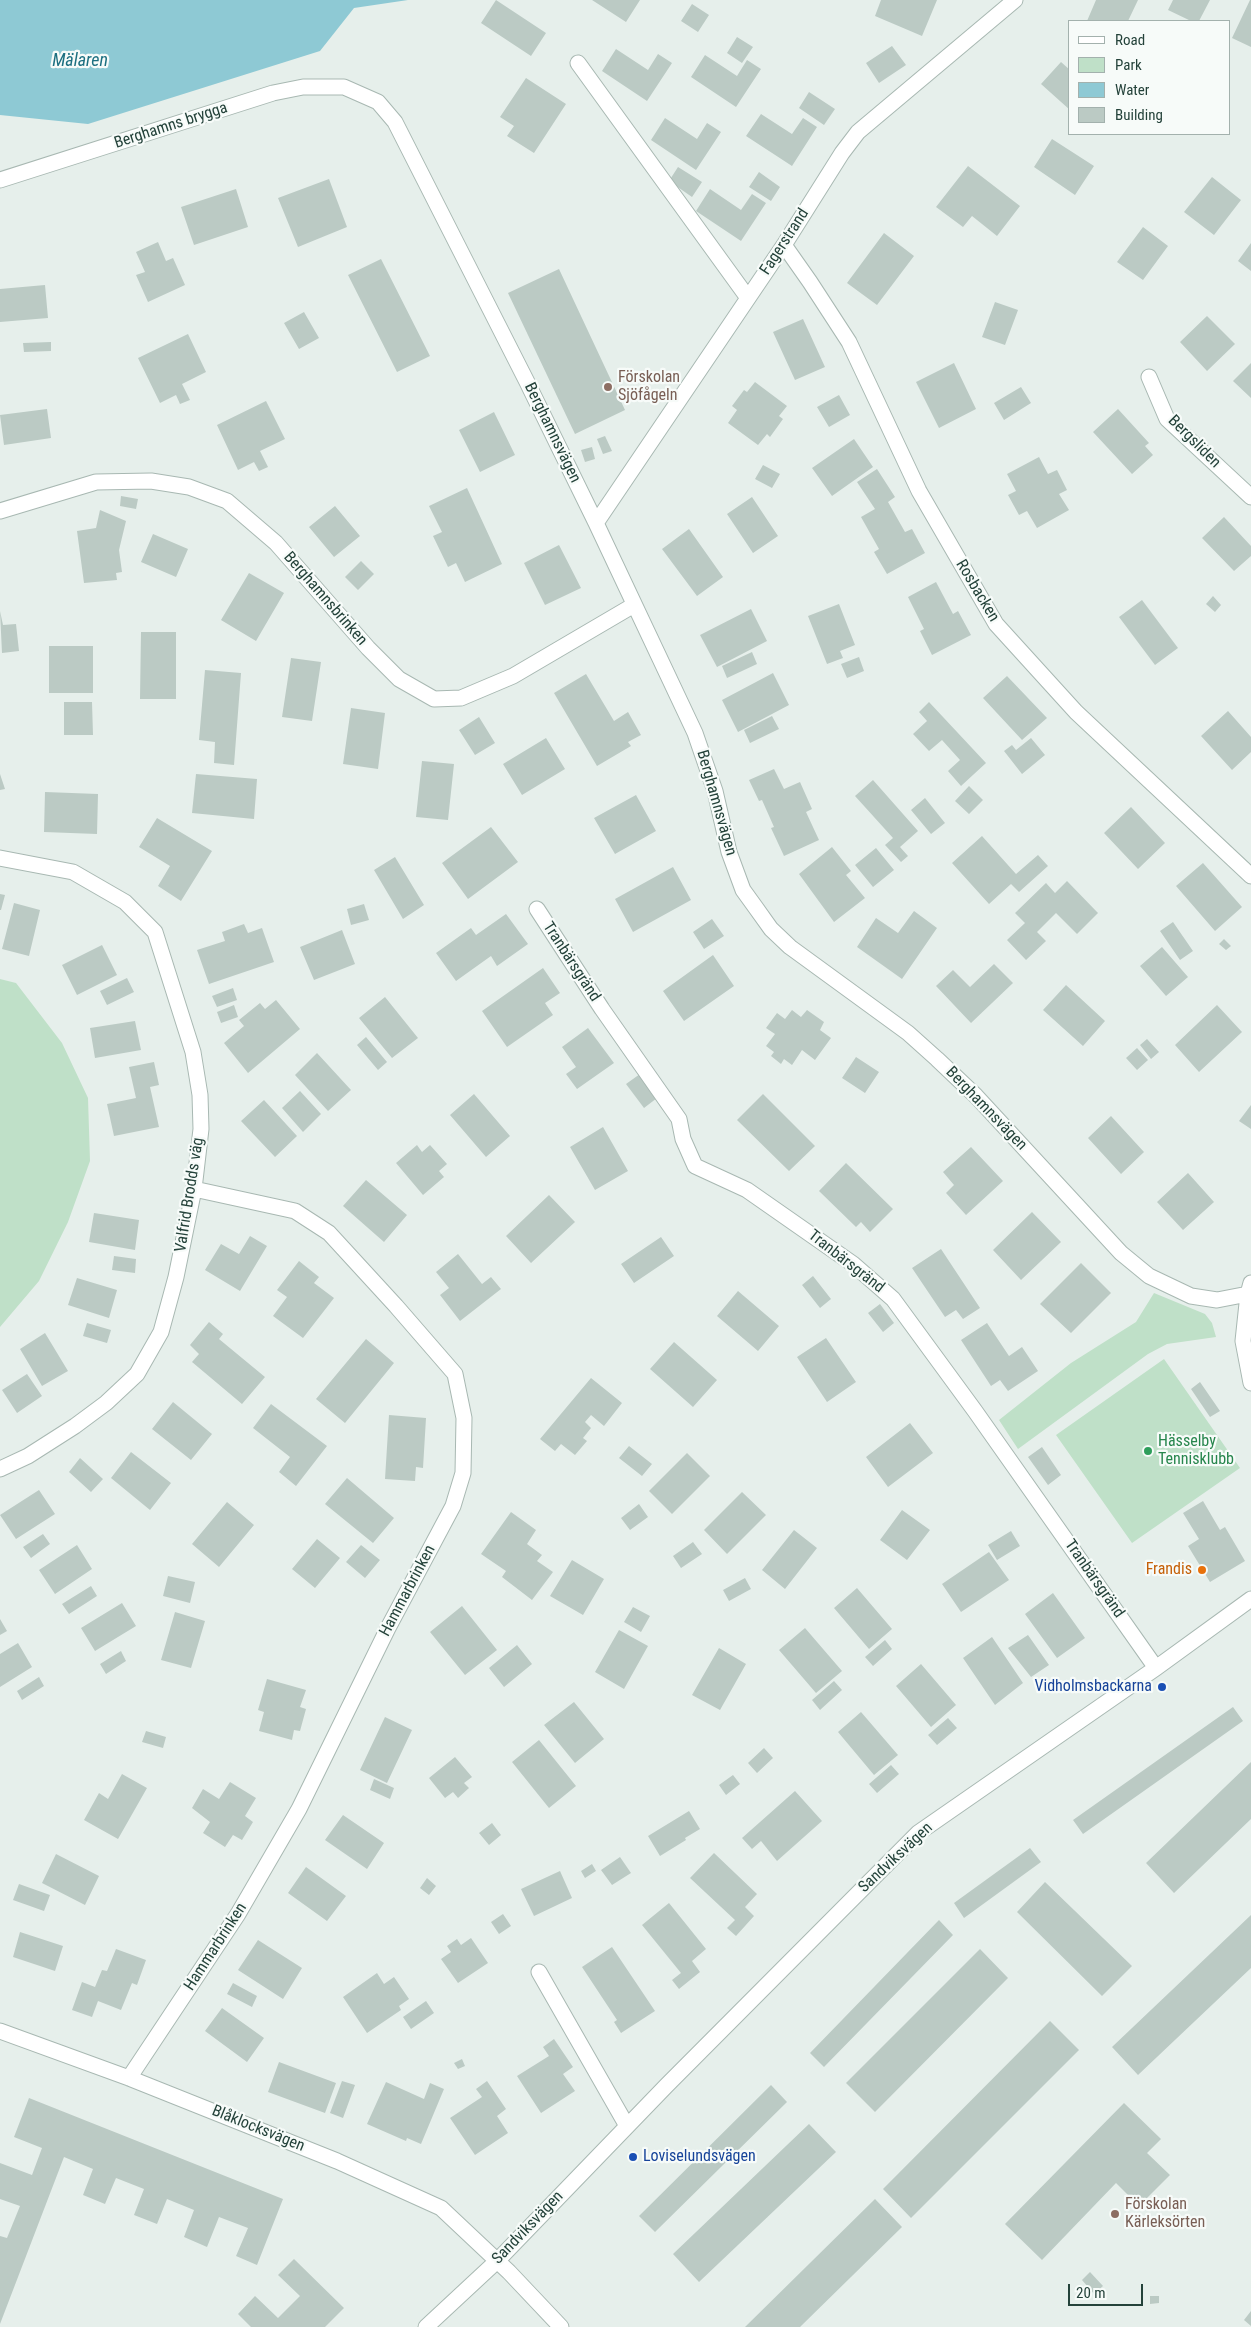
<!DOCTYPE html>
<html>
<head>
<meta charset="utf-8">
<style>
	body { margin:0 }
	#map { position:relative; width:1251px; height:2327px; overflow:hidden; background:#e6efeb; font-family:"Roboto Condensed",sans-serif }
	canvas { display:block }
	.legend { position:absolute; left:1068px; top:20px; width:162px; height:115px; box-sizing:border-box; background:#f7fbf9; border:1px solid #a3b1ad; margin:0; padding:6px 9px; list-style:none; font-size:15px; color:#24423a }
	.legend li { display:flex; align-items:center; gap:10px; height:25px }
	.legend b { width:25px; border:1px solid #a3b1ad }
	.scale { position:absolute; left:1068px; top:2284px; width:75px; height:22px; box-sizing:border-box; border:2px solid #24423a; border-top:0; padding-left:6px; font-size:15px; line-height:18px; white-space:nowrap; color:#24423a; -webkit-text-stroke:4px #f7fbf9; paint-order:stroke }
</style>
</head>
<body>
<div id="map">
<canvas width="1251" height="2327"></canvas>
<ul class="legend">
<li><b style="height:6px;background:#fff"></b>Road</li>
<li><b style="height:14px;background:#bfe0c8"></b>Park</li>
<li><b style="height:14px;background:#8ec9d4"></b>Water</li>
<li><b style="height:14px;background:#bbcac4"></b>Building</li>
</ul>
<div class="scale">20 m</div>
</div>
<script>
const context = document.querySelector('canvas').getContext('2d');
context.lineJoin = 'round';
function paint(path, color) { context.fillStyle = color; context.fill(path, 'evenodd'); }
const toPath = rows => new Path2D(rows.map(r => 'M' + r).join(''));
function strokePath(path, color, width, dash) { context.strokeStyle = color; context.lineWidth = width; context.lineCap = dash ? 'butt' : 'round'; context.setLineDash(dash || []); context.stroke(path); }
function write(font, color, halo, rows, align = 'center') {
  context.font = font + ' "Roboto Condensed",sans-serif'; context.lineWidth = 4.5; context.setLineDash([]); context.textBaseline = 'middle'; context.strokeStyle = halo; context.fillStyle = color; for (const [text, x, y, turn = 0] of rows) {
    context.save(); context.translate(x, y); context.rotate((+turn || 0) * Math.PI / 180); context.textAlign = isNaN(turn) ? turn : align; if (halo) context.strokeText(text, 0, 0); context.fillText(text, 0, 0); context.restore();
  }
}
paint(toPath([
	[0,979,16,983,62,1043,88,1098,90,1161,68,1222,39,1281,0,1327],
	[1154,1293,1205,1314,1212,1323,1216,1337,1167,1344,1148,1354,1018,1449,999,1420,1071,1363,1136,1322],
	[1164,1359,1240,1468,1132,1543,1056,1435]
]), '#bfe0c8');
paint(toPath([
	[0,0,408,0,354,8,320,51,88,124,0,115]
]), '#8ec9d4');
paint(toPath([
	[496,0,546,33,531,56,481,23],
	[592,0,640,0,626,22],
	[881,0,937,0,922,36,875,16],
	[1096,0,1138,0,1128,21,1087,21],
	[1173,0,1210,0,1199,21,1191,21,1168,10],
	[1250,0,1251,0,1251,47,1232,38],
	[692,4,709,15,698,32,681,21],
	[737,37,753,47,742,63,727,53],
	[892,46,906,65,879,83,866,63],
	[616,49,648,70,658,54,672,63,647,101,602,71],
	[705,55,737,76,747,60,761,69,736,107,691,77],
	[1061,62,1070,70,1070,110,1041,84],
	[526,78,566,104,534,153,507,136,514,126,500,117],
	[809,92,835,109,824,125,799,108],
	[761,114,792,134,803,118,817,127,792,166,746,136],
	[665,118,697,139,707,123,721,132,696,170,651,140],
	[1052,139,1094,166,1075,195,1034,167],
	[968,166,1020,206,997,236,972,216,963,227,936,207],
	[678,167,702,182,692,197,669,181],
	[759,172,780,187,771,201,749,187],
	[1212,177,1241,200,1214,235,1184,212],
	[329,179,347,227,298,247,278,198],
	[236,189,248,227,194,245,181,207],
	[710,189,741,210,752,194,766,203,741,241,696,211],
	[1143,227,1168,246,1143,280,1117,262],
	[884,233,914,256,877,305,847,283],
	[158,242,166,261,173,258,185,285,148,302,136,275,145,272,136,252],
	[1251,243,1251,271,1238,261],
	[381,259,430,356,397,372,348,275],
	[559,269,625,410,575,434,508,293],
	[45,285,48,318,0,322,0,289],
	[995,302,1018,310,1005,345,982,337],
	[304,312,319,338,299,349,284,323],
	[1207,316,1235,344,1207,371,1180,342],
	[803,319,825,367,795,380,773,332],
	[188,334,206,372,182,384,190,400,180,404,176,395,160,403,138,358],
	[51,342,51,351,24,352,23,343],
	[954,363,976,409,939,428,916,382],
	[1251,363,1251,398,1233,381],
	[755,382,787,406,779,416,783,419,770,437,767,434,758,445,728,423,737,410,732,406,744,390,747,392],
	[1021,387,1031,403,1004,420,994,403],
	[839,395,850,415,829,427,817,407],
	[266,401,285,439,260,451,268,467,259,471,254,462,238,470,217,425],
	[47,409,51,438,4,445,0,415],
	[1118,409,1149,443,1145,446,1153,455,1132,474,1093,432],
	[494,412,515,455,480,472,459,430],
	[605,436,612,451,603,454,597,439],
	[854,439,873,467,832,496,812,468],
	[592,447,595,459,585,462,581,450],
	[1039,457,1048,474,1057,470,1067,490,1059,494,1069,510,1037,528,1027,511,1019,515,1008,495,1016,491,1007,474],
	[763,465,780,474,772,488,755,479],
	[877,469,895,497,888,502,905,532,912,529,925,553,887,574,874,552,879,549,861,517,875,509,857,482],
	[467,488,502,564,465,582,456,563,448,567,433,536,442,532,429,506],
	[121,496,138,499,136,509,120,506],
	[752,497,778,536,753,553,727,514],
	[335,506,360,536,334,557,309,527],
	[100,510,126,521,119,550,122,572,116,573,117,580,84,583,77,531,96,528],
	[1224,517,1251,546,1251,556,1234,571,1202,538],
	[689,529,723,577,697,596,662,549],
	[153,534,188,549,176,577,141,562],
	[559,545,581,588,545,605,524,563],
	[361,561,374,574,358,590,345,577],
	[249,573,284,593,256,641,221,620],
	[936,582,953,614,958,611,971,635,932,655,920,631,924,629,908,597],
	[1213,596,1221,605,1215,612,1206,604],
	[1142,600,1178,648,1155,665,1119,617],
	[839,604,855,645,840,651,843,658,827,664,808,616],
	[751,609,767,641,717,667,700,635],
	[0,611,3,625,16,624,19,651,2,653],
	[141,632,176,632,176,699,140,699],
	[49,646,93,646,93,693,49,693],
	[752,652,757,664,727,678,722,666],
	[859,657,864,671,847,678,841,664],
	[291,658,321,662,312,721,282,717],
	[205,670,241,673,234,765,214,763,215,742,199,740],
	[773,673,789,705,738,732,722,700],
	[586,674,614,721,628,712,641,735,628,742,631,746,597,766,554,693],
	[1007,676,1047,718,1022,740,983,698],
	[64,702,92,702,93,735,64,735],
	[929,702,986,763,961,786,948,771,960,760,942,740,929,751,913,734,927,721,919,712],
	[351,708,385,713,378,769,343,764],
	[1228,711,1251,737,1251,752,1232,770,1201,736],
	[772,716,779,729,750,743,744,730],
	[479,717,495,743,475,755,459,730],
	[546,738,565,769,522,795,503,764],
	[1031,738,1045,755,1022,774,1004,751,1012,745,1016,750],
	[422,761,454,764,448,820,416,817],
	[774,769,784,789,800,782,812,809,806,812,819,840,784,856,771,828,774,827,762,800,759,801,749,780],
	[0,774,5,789,0,790],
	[196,774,257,779,254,819,192,813],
	[873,780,918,831,900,847,908,856,901,862,885,845,893,838,855,796],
	[969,786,983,800,969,814,955,801],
	[45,792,98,794,97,834,44,832],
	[636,795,656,831,615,854,594,818],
	[925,798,945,823,931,834,911,810],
	[1131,807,1165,843,1138,869,1104,833],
	[157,818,212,851,181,901,158,886,170,866,139,847],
	[491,827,518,862,468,899,442,863],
	[982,836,1016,874,1038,855,1048,866,1019,892,1011,884,989,904,952,863],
	[832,847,851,871,846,875,865,898,834,922,799,874],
	[876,848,894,870,873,887,855,865],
	[395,857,424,905,403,919,374,870],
	[1203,863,1242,907,1215,931,1176,886],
	[673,867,691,900,633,932,615,899],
	[1067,881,1098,913,1077,934,1056,913,1037,932,1046,941,1026,960,1007,940,1025,923,1015,913,1046,883,1055,893],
	[0,894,5,895,1,910,0,910],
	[14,903,40,910,29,956,2,949],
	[364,904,369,920,351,925,347,909],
	[914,911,937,928,902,979,857,947,876,918,898,933],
	[506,914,528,944,497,966,491,956,456,981,436,953,471,928,476,935],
	[712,919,724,936,704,949,693,932],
	[1173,922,1193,951,1180,960,1160,931],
	[244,924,248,933,262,928,274,962,209,984,197,950,225,941,222,932],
	[342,930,355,964,314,980,300,947],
	[1224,939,1231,946,1226,950,1219,944],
	[102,945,117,975,77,995,62,965],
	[1162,947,1188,977,1166,996,1140,966],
	[713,955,734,986,684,1021,663,991],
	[994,964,1013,983,971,1023,936,986,953,970,970,987],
	[543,968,560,993,545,1003,553,1015,507,1047,482,1011],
	[127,978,134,992,107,1005,100,991],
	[1066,985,1105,1021,1083,1046,1043,1010],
	[233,988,237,1000,217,1007,212,996],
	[385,997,418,1038,392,1058,359,1018],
	[276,1000,300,1029,248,1073,224,1043,244,1026,239,1020,260,1003,265,1009],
	[234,1005,238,1017,221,1023,217,1012],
	[1217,1005,1242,1032,1199,1072,1175,1045],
	[792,1010,801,1017,807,1010,824,1022,820,1030,831,1038,815,1060,802,1050,792,1065,784,1059,781,1064,771,1056,774,1052,766,1046,775,1034,766,1028,777,1013,785,1019],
	[135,1021,141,1050,95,1058,90,1028],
	[588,1028,614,1063,577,1089,566,1074,576,1067,562,1047],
	[366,1037,387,1062,378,1070,357,1045],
	[1147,1039,1159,1052,1151,1059,1140,1045],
	[1137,1048,1148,1060,1137,1070,1126,1058],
	[317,1053,351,1090,328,1111,295,1075],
	[856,1057,879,1072,865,1093,842,1078],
	[154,1062,159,1085,150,1087,159,1127,114,1136,107,1104,136,1098,129,1067],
	[640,1074,657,1098,644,1108,626,1084],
	[300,1091,321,1114,303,1132,282,1108],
	[474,1094,510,1136,486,1157,450,1115],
	[763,1094,815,1146,789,1171,737,1120],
	[264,1100,297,1136,275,1157,241,1121],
	[1251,1105,1251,1129,1239,1121],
	[1111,1116,1144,1152,1121,1174,1088,1138],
	[603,1127,628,1171,595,1190,570,1147],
	[417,1145,422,1152,430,1145,447,1164,439,1171,444,1177,423,1195,396,1163],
	[971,1147,1003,1181,966,1215,946,1193,954,1185,943,1172],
	[846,1163,893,1209,870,1232,861,1222,856,1227,819,1191],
	[1188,1173,1214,1202,1183,1230,1157,1202],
	[366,1180,407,1215,384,1242,343,1206],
	[549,1195,575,1222,531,1263,506,1236],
	[1032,1212,1061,1242,1021,1280,993,1250],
	[94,1213,139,1220,135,1250,89,1242],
	[250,1236,267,1246,240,1291,205,1270,221,1244,239,1254],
	[661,1237,674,1256,634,1283,621,1264],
	[941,1249,980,1308,963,1319,956,1310,945,1317,912,1268],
	[458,1254,482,1284,491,1277,501,1289,460,1321,440,1295,449,1288,436,1272],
	[114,1256,136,1259,135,1273,112,1270],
	[299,1261,319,1277,314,1283,334,1298,303,1338,273,1316,287,1297,277,1290],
	[1081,1263,1111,1293,1071,1333,1040,1304],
	[813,1276,831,1299,820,1308,802,1285],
	[77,1278,117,1290,109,1318,68,1305],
	[738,1291,779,1326,758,1351,717,1316],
	[880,1304,894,1323,883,1332,868,1313],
	[209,1322,223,1334,219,1339,265,1377,242,1404,192,1362,199,1354,190,1345],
	[87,1323,111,1330,107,1343,83,1336],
	[987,1323,1009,1356,1022,1347,1038,1371,1008,1391,1000,1380,991,1386,961,1340],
	[45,1333,68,1371,42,1386,20,1349],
	[826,1338,856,1382,827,1402,797,1357],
	[366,1339,394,1363,345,1423,316,1399],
	[674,1342,717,1380,693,1407,650,1369],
	[27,1374,42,1396,17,1413,2,1390],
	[591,1378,622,1403,604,1426,591,1415,585,1422,591,1428,583,1438,587,1441,575,1455,561,1444,555,1451,540,1439],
	[1200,1382,1220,1411,1210,1417,1191,1389],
	[173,1402,212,1434,191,1460,152,1429],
	[271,1404,327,1446,296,1486,279,1472,290,1457,253,1428],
	[389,1415,426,1418,423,1468,416,1467,415,1481,385,1479],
	[910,1423,933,1453,888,1487,866,1457],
	[629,1446,652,1464,642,1476,619,1458],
	[1042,1447,1061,1475,1048,1485,1028,1457],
	[131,1452,171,1483,150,1510,111,1478],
	[687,1453,710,1476,672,1514,649,1491],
	[80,1458,103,1479,91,1492,69,1472],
	[347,1478,394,1518,373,1543,325,1504],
	[39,1490,55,1514,16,1539,0,1515],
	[742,1492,766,1515,727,1554,704,1530],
	[1203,1501,1220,1530,1225,1527,1245,1561,1210,1582,1188,1546,1199,1539,1183,1513],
	[227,1502,254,1525,219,1567,192,1544],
	[639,1504,648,1517,630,1530,621,1518],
	[902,1510,930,1530,907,1560,880,1540],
	[511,1512,536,1530,527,1544,542,1555,537,1561,553,1572,532,1600,502,1577,506,1571,481,1554],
	[794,1530,817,1548,785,1589,762,1570],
	[1011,1531,1020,1546,997,1560,988,1545],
	[43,1534,50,1544,31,1558,23,1547],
	[317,1539,340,1558,315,1588,292,1569],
	[693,1542,702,1554,681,1568,673,1556],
	[77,1545,92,1569,55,1594,39,1570],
	[361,1545,380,1560,365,1578,346,1562],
	[989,1552,1009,1580,961,1612,942,1584],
	[572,1560,604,1579,583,1615,550,1596],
	[168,1576,195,1582,190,1603,163,1596],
	[745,1578,751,1589,729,1601,723,1590],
	[91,1586,97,1596,69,1614,62,1604],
	[857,1588,892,1629,869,1649,834,1608],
	[1053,1593,1085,1638,1057,1658,1025,1614],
	[122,1603,136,1626,95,1651,81,1628],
	[462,1606,497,1650,465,1675,430,1632],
	[633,1607,650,1616,641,1632,624,1622],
	[175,1612,205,1621,191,1668,161,1660],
	[0,1619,7,1631,0,1635],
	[805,1628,842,1671,816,1693,779,1650],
	[619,1630,648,1646,624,1689,595,1672],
	[1028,1635,1049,1665,1031,1677,1008,1648],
	[992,1637,1023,1683,995,1705,963,1658],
	[885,1640,892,1649,873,1666,865,1657],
	[18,1643,32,1667,0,1687,0,1654],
	[517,1645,532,1664,504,1687,489,1668],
	[719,1648,746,1664,720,1710,692,1695],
	[121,1651,126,1661,106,1674,100,1664],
	[921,1664,956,1705,931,1727,896,1686],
	[39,1677,44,1686,22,1700,17,1691],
	[267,1679,306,1690,300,1707,306,1709,300,1731,294,1730,292,1740,259,1731,264,1712,258,1710],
	[834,1681,842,1690,820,1710,812,1700],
	[574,1702,604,1739,575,1763,544,1725],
	[1233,1707,1243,1721,1083,1834,1073,1820],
	[861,1712,898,1755,874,1775,838,1732],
	[385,1717,412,1730,387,1783,360,1770],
	[948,1718,957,1728,937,1745,928,1735],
	[146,1731,166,1737,163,1748,142,1742],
	[539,1740,576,1786,549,1808,512,1762],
	[764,1748,773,1758,757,1773,748,1763],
	[455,1757,472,1777,464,1783,469,1788,458,1798,453,1792,445,1798,429,1778],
	[1251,1762,1251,1819,1174,1893,1146,1863],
	[891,1765,899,1774,877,1793,869,1784],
	[122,1774,147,1788,118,1839,84,1820,99,1793,108,1799],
	[733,1775,740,1784,726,1795,719,1785],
	[374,1779,394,1788,390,1799,370,1790],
	[230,1782,256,1798,245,1816,253,1822,242,1840,233,1835,225,1847,203,1833,210,1822,192,1808,203,1789,219,1799],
	[795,1791,822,1821,777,1861,761,1841,752,1849,742,1838],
	[689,1811,700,1829,685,1838,686,1840,660,1856,648,1836],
	[343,1815,384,1843,367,1869,325,1840],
	[492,1823,501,1835,489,1845,479,1833],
	[1030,1848,1041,1862,964,1918,954,1903],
	[714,1853,757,1894,745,1907,754,1916,736,1936,727,1928,735,1920,690,1878],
	[56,1854,99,1876,85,1905,42,1883],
	[620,1857,631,1873,612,1885,601,1870],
	[592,1864,596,1871,585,1878,581,1871],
	[306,1867,346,1896,327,1921,288,1893],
	[560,1871,572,1898,534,1916,521,1889],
	[427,1878,436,1886,429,1895,420,1888],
	[1045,1882,1132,1966,1102,1996,1017,1912],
	[19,1884,50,1895,44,1911,13,1900],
	[669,1903,706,1949,692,1961,700,1972,679,1989,672,1980,681,1973,642,1925],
	[503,1914,511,1926,499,1934,491,1922],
	[1251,1915,1251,1968,1138,2075,1112,2047],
	[939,1920,953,1935,824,2067,810,2053],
	[20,1932,63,1946,55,1971,13,1957],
	[471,1938,488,1963,458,1983,441,1959,451,1952,447,1946,457,1939,461,1945],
	[258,1940,302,1968,283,1999,238,1970],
	[612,1947,655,2011,621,2033,614,2022,617,2020,582,1967],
	[116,1949,146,1960,137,1985,132,1983,121,2010,98,2001,92,2017,72,2010,82,1982,95,1987,102,1970,107,1971],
	[980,1949,1008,1978,875,2112,846,2083],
	[377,1973,384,1984,394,1977,409,1999,399,2006,401,2010,367,2033,343,1997],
	[233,1983,257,1996,252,2007,227,1994],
	[426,2001,434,2013,411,2029,403,2017],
	[222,2008,264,2038,247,2062,205,2031],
	[1050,2021,1079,2050,911,2218,883,2189],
	[554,2039,573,2067,563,2074,575,2091,541,2113,517,2076,549,2056,543,2047],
	[462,2059,465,2066,458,2069,454,2063],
	[279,2062,336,2083,325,2113,268,2092],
	[342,2081,355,2085,343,2118,330,2113],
	[487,2081,506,2109,497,2116,508,2133,475,2155,450,2118,482,2097,476,2089],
	[386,2082,424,2099,430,2083,444,2089,421,2144,407,2138,406,2141,367,2124],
	[771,2085,787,2102,655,2232,639,2216],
	[29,2098,283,2199,257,2265,236,2256,248,2228,219,2217,207,2247,184,2237,194,2210,167,2199,157,2224,134,2215,144,2189,116,2178,105,2204,83,2195,93,2169,64,2157,0,2324,0,2236,7,2238,20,2206,0,2199,0,2163,32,2175,42,2148,14,2137],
	[1124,2103,1161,2139,1147,2153,1170,2175,1139,2206,1116,2183,1042,2260,1005,2224],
	[809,2124,836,2152,699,2282,673,2254],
	[875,2199,902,2227,800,2327,745,2327],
	[294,2259,344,2308,325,2327,251,2327,238,2314,255,2296,278,2318,300,2296,278,2275],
	[1090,2272,1103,2286,1094,2294,1082,2280],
	[1150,2296,1159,2296,1159,2303,1150,2304],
	[1251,2311,1251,2326,1244,2320]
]), '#bbcac4');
const minor = toPath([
	[578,63,748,298],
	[0,180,273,93,303,87,344,87,378,102,395,122,527,382,596,523,695,733,715,791,729,852,743,890,756,908,771,929,790,947,908,1033,937,1059,976,1096,1121,1253,1149,1276,1191,1296,1217,1300,1248,1294],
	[784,245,810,282,849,342,919,491,996,624,1076,712,1251,876],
	[1149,377,1167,419,1251,497],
	[0,511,96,482,151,481,189,487,227,501,276,543,368,648,399,679,434,699,461,698,513,676,634,605],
	[596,523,784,245,842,153,858,132,1015,0],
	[0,858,73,872,125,902,155,932,193,1052,200,1095,201,1129,194,1189,176,1277,161,1332,137,1374,106,1403,75,1426,28,1456,0,1469],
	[537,909,602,1009,679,1119,683,1139,695,1166,747,1190,853,1264,893,1299,975,1411,1156,1668],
	[1251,1283,1248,1294,1243,1341,1251,1383],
	[539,1972,627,2126],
	[0,2031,129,2078,337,2161,441,2208,509,2272,561,2327],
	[129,2078,238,1914,299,1809,388,1628,453,1506,463,1473,464,1418,455,1374,396,1306,329,1233,295,1211,194,1189],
	[426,2327,497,2261,667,2085,918,1833,1156,1668,1251,1599]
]);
strokePath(minor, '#a8b8b2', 17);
strokePath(minor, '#fff', 15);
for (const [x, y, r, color] of [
	[608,387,5,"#8d6e63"],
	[1148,1451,5,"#2e9e5b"],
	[1202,1570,5,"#e8710a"],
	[1162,1687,5,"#1a4fb4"],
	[633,2157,5,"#1a4fb4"],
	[1115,2214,5,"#8d6e63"]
]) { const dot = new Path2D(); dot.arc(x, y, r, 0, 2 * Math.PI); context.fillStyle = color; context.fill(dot); strokePath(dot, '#f7fbf9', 2); }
write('16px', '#24423a', '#f7fbf9', [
	["Berghamns brygga",171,126,-18],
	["Fagerstrand",785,242,-57],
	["Berghamnsvägen",552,433,64],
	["Bergsliden",1194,442,45],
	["Rosbacken",977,591,59],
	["Berghamnsbrinken",325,599,49],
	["Berghamnsvägen",716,803,74],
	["Tranbärsgränd",571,962,57],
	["Berghamnsvägen",986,1109,46],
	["Valfrid Brodds väg",190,1195,-81],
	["Tranbärsgränd",846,1262,38],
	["Tranbärsgränd",1094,1579,55],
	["Hammarbrinken",408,1591,-62],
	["Sandviksvägen",896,1858,-43],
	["Hammarbrinken",216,1947,-57],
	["Blåklocksvägen",258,2129,22],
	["Sandviksvägen",528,2228,-46]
]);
write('16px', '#785e54', '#f7fbf9', [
	["Förskolan",618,378],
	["Sjöfågeln",618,396],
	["Förskolan",1125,2205],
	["Kärleksörten",1125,2223]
], 'left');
write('16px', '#27864d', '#f7fbf9', [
	["Hässelby",1158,1442],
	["Tennisklubb",1158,1460]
], 'left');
write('16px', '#c56008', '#f7fbf9', [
	["Frandis",1192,1570]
], 'right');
write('16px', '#164399', '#f7fbf9', [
	["Vidholmsbackarna",1152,1687],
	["Loviselundsvägen",643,2157,"left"]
], 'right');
write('italic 18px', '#1c6f80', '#f7fbf9', [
	["Mälaren",80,61]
]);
</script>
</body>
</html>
